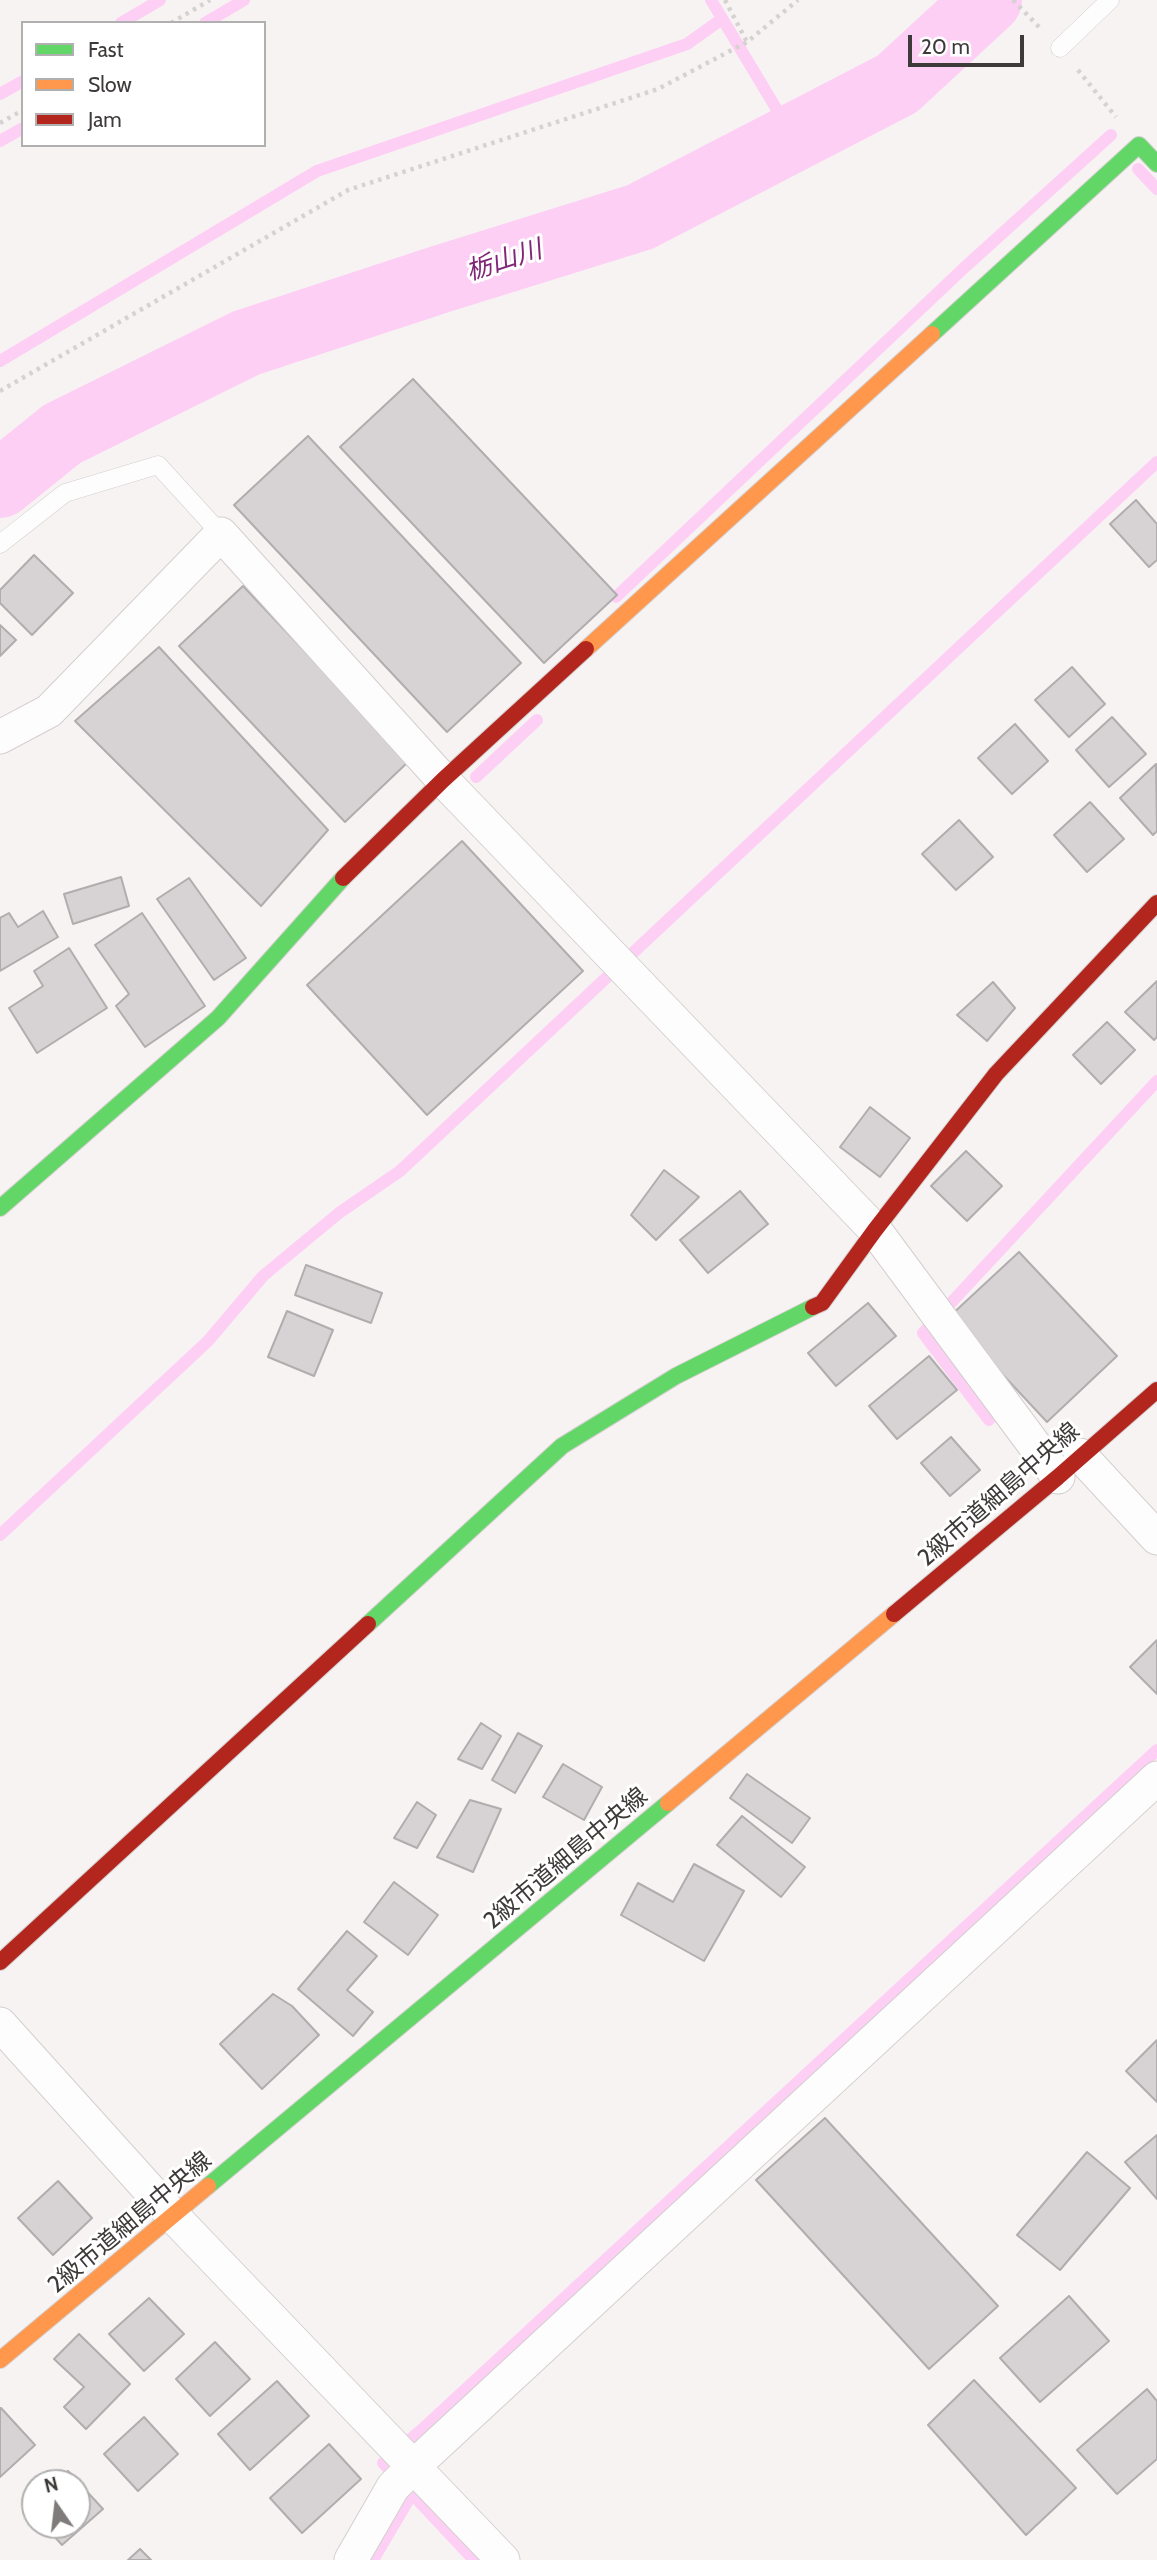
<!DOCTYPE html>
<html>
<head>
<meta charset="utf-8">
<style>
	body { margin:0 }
	#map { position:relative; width:1157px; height:2560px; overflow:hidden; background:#f8f3f3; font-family:Cabin,sans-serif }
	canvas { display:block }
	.legend { position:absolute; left:21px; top:21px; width:245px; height:126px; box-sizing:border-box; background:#fff; border:2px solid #b1b0b0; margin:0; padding:9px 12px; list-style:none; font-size:21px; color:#3d3a39 }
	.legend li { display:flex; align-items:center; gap:14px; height:35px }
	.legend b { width:35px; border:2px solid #b1b0b0 }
	.north { position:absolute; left:21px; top:2469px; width:70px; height:70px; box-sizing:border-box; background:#fff; border:2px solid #b1b0b0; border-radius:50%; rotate:346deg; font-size:19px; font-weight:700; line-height:28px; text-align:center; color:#3d3a39 }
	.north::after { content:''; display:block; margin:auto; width:24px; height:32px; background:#7e7b7a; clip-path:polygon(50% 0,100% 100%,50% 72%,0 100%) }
	.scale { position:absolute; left:908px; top:35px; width:116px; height:32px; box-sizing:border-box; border:4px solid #3d3a39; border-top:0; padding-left:9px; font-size:21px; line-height:24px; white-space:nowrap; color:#3d3a39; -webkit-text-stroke:5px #fff; paint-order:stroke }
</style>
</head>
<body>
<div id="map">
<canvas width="1157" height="2560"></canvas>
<ul class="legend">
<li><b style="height:9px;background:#63d668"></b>Fast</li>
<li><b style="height:9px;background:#ff974d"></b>Slow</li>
<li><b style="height:9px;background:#b3261e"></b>Jam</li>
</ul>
<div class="north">N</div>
<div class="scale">20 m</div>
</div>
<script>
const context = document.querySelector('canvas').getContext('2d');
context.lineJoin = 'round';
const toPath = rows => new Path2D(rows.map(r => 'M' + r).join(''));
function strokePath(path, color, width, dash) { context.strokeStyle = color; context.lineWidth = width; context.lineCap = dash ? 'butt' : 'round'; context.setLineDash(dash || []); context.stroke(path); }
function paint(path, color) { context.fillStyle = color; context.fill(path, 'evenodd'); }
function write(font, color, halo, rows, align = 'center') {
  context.font = font + ' Cabin,"Noto Sans JP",sans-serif'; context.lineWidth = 6; context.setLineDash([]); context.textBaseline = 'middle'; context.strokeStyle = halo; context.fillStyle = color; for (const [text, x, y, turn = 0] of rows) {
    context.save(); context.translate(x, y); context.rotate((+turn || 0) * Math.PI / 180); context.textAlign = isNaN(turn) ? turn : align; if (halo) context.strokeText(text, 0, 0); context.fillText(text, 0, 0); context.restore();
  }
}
strokePath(toPath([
	[711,0,794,138],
	[121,23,160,0],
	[205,23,244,0],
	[0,94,23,81],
	[0,141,23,128],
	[1138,169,1157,189],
	[0,361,317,171,687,44,722,19],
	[616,597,965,267,1111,135],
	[476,777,537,720],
	[989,1420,923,1333,1157,1081],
	[0,1535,208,1341,263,1276,339,1213,400,1171,1157,462],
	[412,2494,474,2560],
	[373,2560,412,2494,383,2463,428,2424,1157,1750]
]), '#fdcff4', 12);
strokePath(toPath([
	[0,484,62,434,246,343,441,279,640,217,897,84,988,0]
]), '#fdcff4', 68);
const building = toPath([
	[413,379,617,595,544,663,340,447,413,379],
	[308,436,521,663,447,732,234,505,308,436],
	[1136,500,1157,524,1157,560,1149,567,1110,524,1136,500],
	[34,555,73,593,32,635,0,603,0,590,34,555],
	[243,586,409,761,345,822,179,646,243,586],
	[0,625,16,640,0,656,0,625],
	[159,647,328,830,261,906,75,721,159,647],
	[1072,667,1105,704,1069,737,1035,700,1072,667],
	[1112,717,1146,754,1109,787,1076,750,1112,717],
	[1015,724,1048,761,1012,794,978,758,1015,724],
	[1156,764,1157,831,1153,835,1120,798,1156,764],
	[1090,802,1124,839,1087,872,1054,835,1090,802],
	[959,820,993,857,956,890,922,854,959,820],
	[462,841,583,971,427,1115,307,985,462,841],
	[121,877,129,906,73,924,64,894,121,877],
	[189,878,246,958,214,980,157,899,189,878],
	[43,911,58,937,0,971,0,918,9,913,18,927,43,911],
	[142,913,205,1006,145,1047,116,1006,129,994,95,945,142,913],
	[69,948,107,1008,37,1053,9,1008,43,986,34,971,69,948],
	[1157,981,1157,1037,1154,1040,1125,1012,1157,981],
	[993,982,1015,1008,987,1041,957,1015,993,982],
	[1107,1022,1135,1050,1101,1084,1073,1055,1107,1022],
	[870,1107,910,1138,880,1177,840,1147,870,1107],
	[966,1151,1002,1186,967,1221,931,1186,966,1151],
	[664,1170,699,1197,656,1240,631,1215,664,1170],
	[740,1191,768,1224,708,1273,680,1240,740,1191],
	[1019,1252,1117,1356,1047,1422,949,1317,1019,1252],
	[306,1265,382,1293,371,1323,295,1295,306,1265],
	[868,1303,896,1336,836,1386,808,1353,868,1303],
	[287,1311,333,1330,314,1376,268,1357,287,1311],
	[929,1356,957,1390,897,1439,869,1406,929,1356],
	[951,1437,980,1470,950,1496,921,1463,951,1437],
	[1157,1640,1157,1694,1130,1667,1157,1640],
	[481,1723,501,1736,482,1769,458,1759,481,1723],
	[518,1733,542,1746,515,1793,492,1780,518,1733],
	[563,1764,602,1787,584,1820,543,1797,563,1764],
	[747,1774,810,1818,792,1843,730,1798,747,1774],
	[470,1800,501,1809,473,1872,437,1857,470,1800],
	[417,1802,436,1815,417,1848,394,1838,417,1802],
	[742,1816,805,1867,781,1897,717,1845,742,1816],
	[694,1864,744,1891,704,1961,621,1915,638,1883,673,1902,694,1864],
	[394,1882,438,1915,408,1955,364,1922,394,1882],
	[347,1931,377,1956,347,1990,373,2012,353,2036,298,1989,347,1931],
	[273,1994,292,2006,319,2035,262,2089,220,2044,273,1994],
	[1157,2040,1157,2102,1126,2071,1157,2040],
	[825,2118,998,2306,929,2369,756,2180,825,2118],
	[1157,2135,1157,2199,1125,2162,1157,2135],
	[1087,2152,1130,2188,1060,2270,1017,2235,1087,2152],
	[58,2181,92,2218,53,2255,18,2218,58,2181],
	[1069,2296,1109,2341,1040,2402,1000,2358,1069,2296],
	[149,2298,184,2334,144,2371,109,2334,149,2298],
	[79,2334,130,2384,86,2429,64,2407,84,2387,54,2359,79,2334],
	[215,2342,250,2379,210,2416,176,2379,215,2342],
	[974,2380,1076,2488,1026,2535,928,2425,974,2380],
	[277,2381,309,2416,250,2470,218,2434,277,2381],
	[1147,2389,1157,2401,1157,2459,1117,2494,1077,2450,1147,2389],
	[1,2408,35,2445,0,2477,0,2409,1,2408],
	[144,2417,178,2454,138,2491,104,2454,144,2417],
	[329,2444,361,2479,302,2533,270,2498,329,2444],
	[68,2471,103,2509,62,2545,44,2525,77,2525,77,2483,56,2483,68,2471],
	[140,2549,151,2560,128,2560,140,2549]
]);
paint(building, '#d7d3d4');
strokePath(building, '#b1adae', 2);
const lane = toPath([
	[1060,48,1110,0],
	[0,544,65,493,158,465,221,534]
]);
const street = toPath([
	[0,737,49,711,221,534,443,780,875,1230,1058,1477],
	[1080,1455,1157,1538],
	[0,2024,174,2217,503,2560],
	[351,2560,393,2487,414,2466,1157,1778]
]);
const fast = toPath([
	[932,334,1139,145,1157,164],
	[0,1208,218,1018,343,878],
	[368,1624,562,1446,676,1376,813,1307],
	[208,2186,668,1803]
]);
const slow = toPath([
	[586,649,932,334],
	[668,1803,894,1614],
	[0,2360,208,2186]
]);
const jam = toPath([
	[343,878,443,780,586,649],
	[813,1307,822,1303,875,1230,996,1074,1157,903],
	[894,1614,1058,1477,1157,1390],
	[0,1962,368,1624]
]);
strokePath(lane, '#d3cfce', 19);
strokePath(street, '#d3cfce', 35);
strokePath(fast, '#d3cfce', 18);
strokePath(slow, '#d3cfce', 18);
strokePath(jam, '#d3cfce', 18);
strokePath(toPath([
	[725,0,747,42],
	[1013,0,1041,29],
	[171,23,210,0],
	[1078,70,1116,117],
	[0,123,23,110],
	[0,391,348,190,658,89,747,42,798,0]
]), '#d5d2d2', 4.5, [3.5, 5]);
strokePath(lane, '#fefdfd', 18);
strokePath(street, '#fefdfd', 33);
strokePath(fast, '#63d668', 16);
strokePath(slow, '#ff974d', 16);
strokePath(jam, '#b3261e', 16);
write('24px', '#3d3a39', '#fff', [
	["2級市道細島中央線",999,1495,-41],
	["2級市道細島中央線",566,1859,-40],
	["2級市道細島中央線",130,2223,-40]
]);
write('italic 26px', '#802777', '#fff', [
	["栃山川",504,261,-18]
]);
</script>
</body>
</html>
